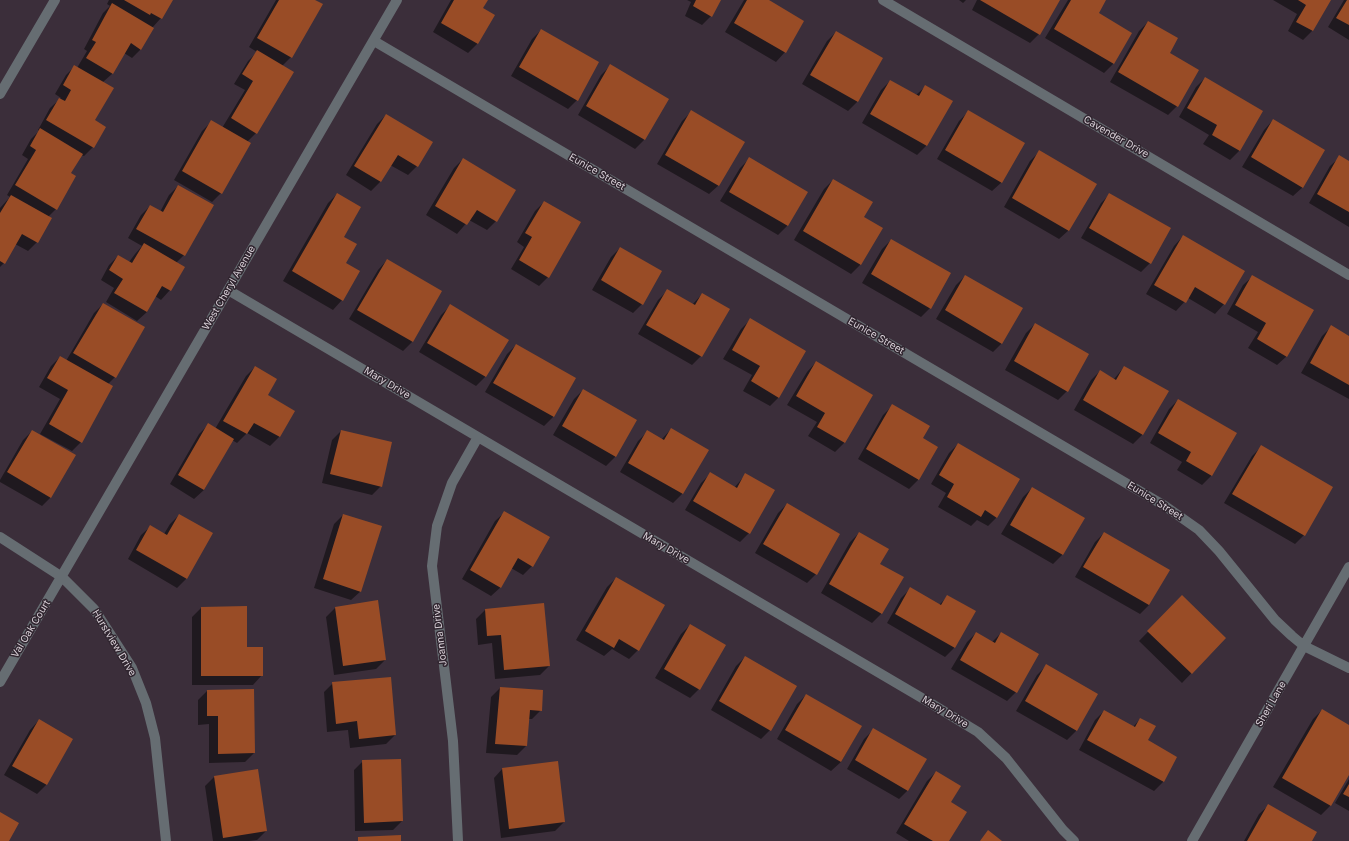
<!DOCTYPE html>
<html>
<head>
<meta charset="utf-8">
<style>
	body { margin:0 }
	canvas { display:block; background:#3b2e3a }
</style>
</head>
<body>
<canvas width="1349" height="841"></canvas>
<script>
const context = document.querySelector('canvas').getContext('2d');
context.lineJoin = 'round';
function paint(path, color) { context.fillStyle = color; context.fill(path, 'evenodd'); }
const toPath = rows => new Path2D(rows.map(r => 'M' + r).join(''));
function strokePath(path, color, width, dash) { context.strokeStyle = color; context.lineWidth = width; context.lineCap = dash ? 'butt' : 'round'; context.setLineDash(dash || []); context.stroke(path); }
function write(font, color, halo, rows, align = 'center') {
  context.font = font + ' Inter,sans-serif'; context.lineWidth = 3; context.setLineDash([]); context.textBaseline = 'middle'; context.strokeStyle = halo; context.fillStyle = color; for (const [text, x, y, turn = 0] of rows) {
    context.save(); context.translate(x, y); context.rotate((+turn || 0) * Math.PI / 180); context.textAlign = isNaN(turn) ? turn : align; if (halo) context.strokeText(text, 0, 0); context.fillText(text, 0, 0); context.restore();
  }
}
paint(toPath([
	[109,0,172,0,161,18,152,28,141,49,132,58,124,53,112,74,103,82,93,121,93,147,84,156,81,155,70,174,56,209,48,217,37,242,28,251,15,244,4,263,0,267,0,208,10,197,7,195,28,159,22,155,31,139,39,131,38,130,50,108,61,98,55,94,66,75,75,66,77,68,87,51,84,49,103,13,110,6,107,4],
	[276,0,313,0,321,5,291,57,282,66,256,133,247,142,221,193,212,202,174,180,202,131,211,122,222,128,245,90,234,84,248,61,257,52,249,47],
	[451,0,487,0,482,9,494,15,477,44,468,53,433,32],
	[687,0,720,0,711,16,702,25,685,16,691,2],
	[744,0,767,0,803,21,785,52,776,62,725,32],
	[959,0,966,0,963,3],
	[977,0,1059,0,1039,34,1030,43,972,10],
	[1068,0,1105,0,1097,13,1131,33,1113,64,1104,73,1045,38],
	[1273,0,1330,0,1312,31,1303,40,1288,31,1297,14],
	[1344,0,1349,0,1349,40,1328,27],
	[1148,22,1168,53,1177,106,1168,115,1110,82,1139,31],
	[541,30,577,100,568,109,511,76,532,39],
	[836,32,882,59,857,102,848,111,802,84,827,41],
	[610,66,644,140,635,149,578,115,601,75],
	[1205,78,1262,111,1239,151,1230,160,1203,144,1209,135,1179,117,1196,87],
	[890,81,916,95,926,86,952,101,926,146,917,155,862,123,881,90],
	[691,112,719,185,709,194,657,164,682,121],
	[968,112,1002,182,992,191,937,159,959,121],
	[386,115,417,166,408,175,390,165,380,182,371,191,346,175,377,124],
	[1273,120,1303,187,1293,196,1242,167,1264,130],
	[1039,152,1069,230,1059,239,1004,207,1030,161],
	[1340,157,1349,162,1349,227,1309,203,1330,166],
	[463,159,496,221,487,230,469,220,457,234,426,215,454,168],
	[749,159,807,192,787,226,778,235,720,201,740,168],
	[833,180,863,217,860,265,851,274,794,240,824,189],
	[178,186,184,255,176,263,170,290,161,300,155,296,147,312,137,321,106,302,114,288,101,280,109,265,118,256,129,262,135,254,142,246,128,238,141,215,150,206,160,212,169,195],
	[337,194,345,264,342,300,333,310,283,281,328,203],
	[1110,194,1150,263,1141,272,1081,238,1101,203],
	[544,202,548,277,539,286,511,269,524,247,517,242,535,211],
	[1183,236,1224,304,1215,314,1188,298,1176,311,1146,294,1174,246],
	[891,240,930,308,921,317,862,283,882,249],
	[620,248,642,304,633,313,592,290,611,257],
	[387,260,412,342,403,351,349,319,378,270],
	[965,276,1002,343,993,352,936,319,956,285],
	[1253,276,1287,356,1277,365,1248,348,1258,332,1227,314,1243,285],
	[667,291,692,305,702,294,701,356,692,365,638,334,658,300],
	[103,304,115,377,108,384,81,442,72,451,40,434,60,399,39,387,51,366,60,357,66,361,94,313],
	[450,306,507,340,485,377,476,386,419,352,441,315],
	[750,320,779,397,770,406,743,391,752,375,723,359,741,329],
	[1035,324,1067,391,1058,400,1005,370,1026,333],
	[1331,327,1349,337,1349,399,1301,373,1322,336],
	[516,345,575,379,553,417,544,426,485,392,507,354],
	[816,362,872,395,844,443,835,452,808,436,817,422,787,405,807,372],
	[255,367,267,395,294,411,279,437,270,446,247,433,237,443,232,440,204,490,194,499,170,484,199,434,208,425,215,429,246,376],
	[1124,367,1167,391,1142,435,1133,444,1074,410,1091,380,1100,371,1114,379],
	[583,390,636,421,615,457,606,466,553,435,574,399],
	[1178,400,1236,433,1211,476,1202,485,1177,470,1182,462,1150,443,1169,409],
	[892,406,922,439,918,480,909,489,858,459,883,415],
	[671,429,707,451,682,494,673,503,620,472,638,441,647,432,661,440],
	[32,431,51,497,42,506,0,482,0,480,23,440],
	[341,431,381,486,372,495,322,483,332,440],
	[958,444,997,517,988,526,977,520,971,526,938,507,946,493,931,484,949,453],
	[1261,447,1304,535,1295,544,1224,503,1252,456],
	[710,474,734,488,746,474,749,533,740,542,685,510,701,483],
	[1032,488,1083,518,1062,555,1053,564,1001,534,1023,497],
	[787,504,816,574,807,583,755,553,778,513],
	[505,512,532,566,523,575,511,568,501,587,491,596,462,579,495,521],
	[179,515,187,578,177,588,128,559,141,535,151,526,164,534,170,524],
	[343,515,361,591,351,600,314,588,334,524],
	[859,533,879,564,881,614,872,623,821,593,850,542],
	[1104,533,1149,605,1140,614,1075,577,1095,542],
	[616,578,638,650,629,659,612,649,604,656,576,640,607,587],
	[911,588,939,605,948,596,975,612,954,648,945,657,887,623,901,598],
	[1182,597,1225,638,1182,683,1139,641],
	[201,608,246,648,262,675,253,685,192,685,192,617],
	[335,608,385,660,376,669,334,675,326,617],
	[485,610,549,666,540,675,495,679,492,643,478,645,476,619],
	[690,625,699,689,690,698,655,678,681,634],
	[976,633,992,642,1001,633,1016,692,1007,701,951,669,967,642],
	[745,657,770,730,761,739,711,710,736,666],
	[1046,666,1097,695,1076,731,1067,740,1016,711,1037,675],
	[333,683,395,735,386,744,350,748,348,730,327,732,324,692],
	[500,688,541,710,532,719,528,719,526,746,517,755,486,753,491,697],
	[253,690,254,753,245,762,209,763,209,724,198,725,198,700,207,691],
	[806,695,861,727,841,762,831,771,777,739,797,704],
	[1322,710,1349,726,1349,773,1330,806,1321,815,1273,787,1313,719],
	[1104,711,1133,727,1140,719,1147,741,1176,757,1163,782,1154,791,1079,750,1095,720],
	[39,720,72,739,46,785,37,794,4,775,30,730],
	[873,730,908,790,899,799,847,769,864,739],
	[363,761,402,821,393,830,355,831,354,770],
	[503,768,564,822,555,831,501,838,494,778],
	[936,772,950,802,948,841,909,841,896,833,927,781],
	[214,777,266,831,257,840,249,841,213,841,205,786],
	[1349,779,1349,811,1335,803],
	[1269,805,1310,841,1244,841,1259,814]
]), '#0007');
paint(toPath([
	[124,0,173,0,162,19,151,13,150,15],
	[279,0,315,0,323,4,292,58,257,38],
	[454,0,488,0,483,8,495,15,478,44,441,23],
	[696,0,721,0,712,17,693,6],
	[747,0,769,0,804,21,786,53,734,23],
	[980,0,1060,0,1040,35],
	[1071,0,1106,0,1099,13,1132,33,1114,64,1054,29],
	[1298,0,1331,0,1313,31,1296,22,1306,5],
	[1347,0,1349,0,1349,25,1336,18],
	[112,3,154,28,141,50,131,43,113,74,86,58,96,42,92,40],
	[1148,21,1178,38,1170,53,1199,70,1178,107,1118,72],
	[541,29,599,62,578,101,519,67],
	[836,31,883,58,858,102,810,75],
	[257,50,294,72,257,134,231,118,253,81,242,74],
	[610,64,669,99,645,140,586,106],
	[74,65,114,88,95,120,106,127,94,148,46,120,59,98,65,101,71,90,63,85],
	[1205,77,1263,111,1240,151,1212,135,1217,125,1187,108],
	[890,80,919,96,925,85,953,101,927,146,870,114],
	[691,110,745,142,719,186,665,155],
	[968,110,1025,143,1002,183,945,150],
	[386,114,433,142,418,167,398,155,381,182,354,166],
	[1273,119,1325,150,1303,188,1251,157],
	[211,120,251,143,222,194,182,171],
	[40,128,83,154,71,173,76,176,57,210,15,185,36,150,30,146],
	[1039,150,1097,184,1069,231,1012,198],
	[1339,155,1349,161,1349,212,1317,194],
	[749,157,808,192,788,226,729,192],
	[463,158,516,190,497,222,477,210,467,225,435,206],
	[833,179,873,202,864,217,883,228,861,265,803,231],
	[178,185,214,205,185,256,136,229,150,205,163,212],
	[337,193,361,207,344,237,357,244,346,263,360,271,343,301,292,271],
	[1109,193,1171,228,1151,264,1089,228],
	[11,195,52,218,38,243,22,234,5,264,0,261,0,213],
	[544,201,581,222,549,278,519,260,532,237,525,233],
	[1183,235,1245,271,1225,305,1195,287,1186,303,1154,285],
	[891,239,951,273,931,309,871,274],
	[144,243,185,267,171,291,162,286,147,312,114,293,123,279,109,270,118,255,132,263],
	[620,247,662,271,643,305,601,280],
	[387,259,442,291,413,342,357,310],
	[965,275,1023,308,1002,344,945,310],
	[1252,275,1314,310,1287,357,1257,339,1266,323,1235,305],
	[667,289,695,305,702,293,730,309,702,357,646,325],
	[103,303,145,327,116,378,73,353],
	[450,304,509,340,486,377,427,343],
	[750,318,806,351,779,398,751,381,760,366,732,350],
	[1035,323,1089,354,1068,392,1014,361],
	[1331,325,1349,336,1349,385,1310,363],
	[516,344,576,378,554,417,493,383],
	[60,356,113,386,82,443,49,424,68,390,47,378],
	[816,361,873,395,845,443,817,427,825,413,796,396],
	[255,366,277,379,268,395,295,411,280,437,254,423,247,434,223,421],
	[1124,366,1169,391,1143,435,1083,400,1100,370,1116,380],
	[583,389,637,420,616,457,562,426],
	[1178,399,1237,433,1212,476,1186,461,1191,452,1158,433],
	[892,404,930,426,923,438,938,447,919,480,866,449],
	[208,423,234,439,204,490,178,475],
	[671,428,709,450,683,494,628,463,647,430,664,440],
	[32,430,76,455,51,498,7,472],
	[341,430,392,442,382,487,330,474],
	[958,443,1020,479,997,518,985,510,981,517,947,497,954,484,939,475],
	[1261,445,1333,487,1305,536,1232,494],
	[710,472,737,488,745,473,775,490,750,534,693,501],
	[1032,487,1085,518,1063,555,1010,525],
	[787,503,840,534,817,575,763,544],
	[504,511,550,537,533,567,518,558,501,588,470,570],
	[179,514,213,533,187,579,136,550,150,525,167,535],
	[343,514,382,526,361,592,323,579],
	[859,532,889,549,880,564,904,577,882,614,829,584],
	[1104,532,1170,570,1149,605,1083,567],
	[616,577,665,605,639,651,619,639,614,648,585,631],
	[910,587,941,605,947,595,976,611,955,648,895,614],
	[1182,595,1226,638,1192,674,1147,631],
	[378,600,386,660,343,666,335,607],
	[544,603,550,666,504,670,501,635,487,636,485,609],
	[247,606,247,647,263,647,263,676,201,676,201,607],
	[690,624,726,645,700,690,664,669],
	[976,632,995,643,1001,632,1039,654,1017,693,960,660],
	[745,656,797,686,771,731,719,701],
	[1046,664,1098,694,1077,731,1025,701],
	[391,677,396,735,359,739,357,721,336,724,332,682],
	[500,687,543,690,542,711,530,710,527,746,495,744],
	[254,689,255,753,218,754,218,716,207,716,207,690],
	[806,694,862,726,841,762,785,730],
	[1322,709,1349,725,1349,775,1331,806,1282,778],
	[1104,710,1135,727,1140,718,1156,726,1148,740,1177,757,1164,782,1087,740],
	[39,719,73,739,47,785,12,766],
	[873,728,927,759,908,791,855,760],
	[401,759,403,821,364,823,362,760],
	[558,761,565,822,509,829,502,768],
	[258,769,267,831,223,838,214,776],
	[936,771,961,786,951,802,967,812,949,841,933,841,904,824],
	[1349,784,1349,797,1343,794],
	[1268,804,1317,832,1312,841,1247,841],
	[0,812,19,823,9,841,0,841],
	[988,830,1002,841,980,841],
	[401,835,401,841,358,841,358,837]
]), '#994c26');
strokePath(toPath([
	[883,0,1349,275],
	[374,41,1165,506,1199,530,1219,551,1275,620,1292,636,1304,646,1349,668],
	[0,94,55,0],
	[228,290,927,701,978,732,1006,758,1063,830,1074,841],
	[0,537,62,577,94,609,132,668,146,703,155,738,166,841],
	[0,682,397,0],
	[458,841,453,741,432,566,437,526,452,483,478,437],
	[1192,841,1349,567]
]), '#666d72', 10);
write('10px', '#d9d1d8', '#30252f', [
	["Cavender Drive",1116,137,30],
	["Eunice Street",597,172,30],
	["West Cheryl Avenue",229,288,-60],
	["Eunice Street",876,336,30],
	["Mary Drive",387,383,31],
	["Eunice Street",1155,501,32],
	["Mary Drive",666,548,30],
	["Val Oak Court",31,629,-59],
	["Joanna Drive",440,635,-97],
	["Hurstview Drive",114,643,59],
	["Sheri Lane",1271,704,-60],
	["Mary Drive",945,712,31]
]);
</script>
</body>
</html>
